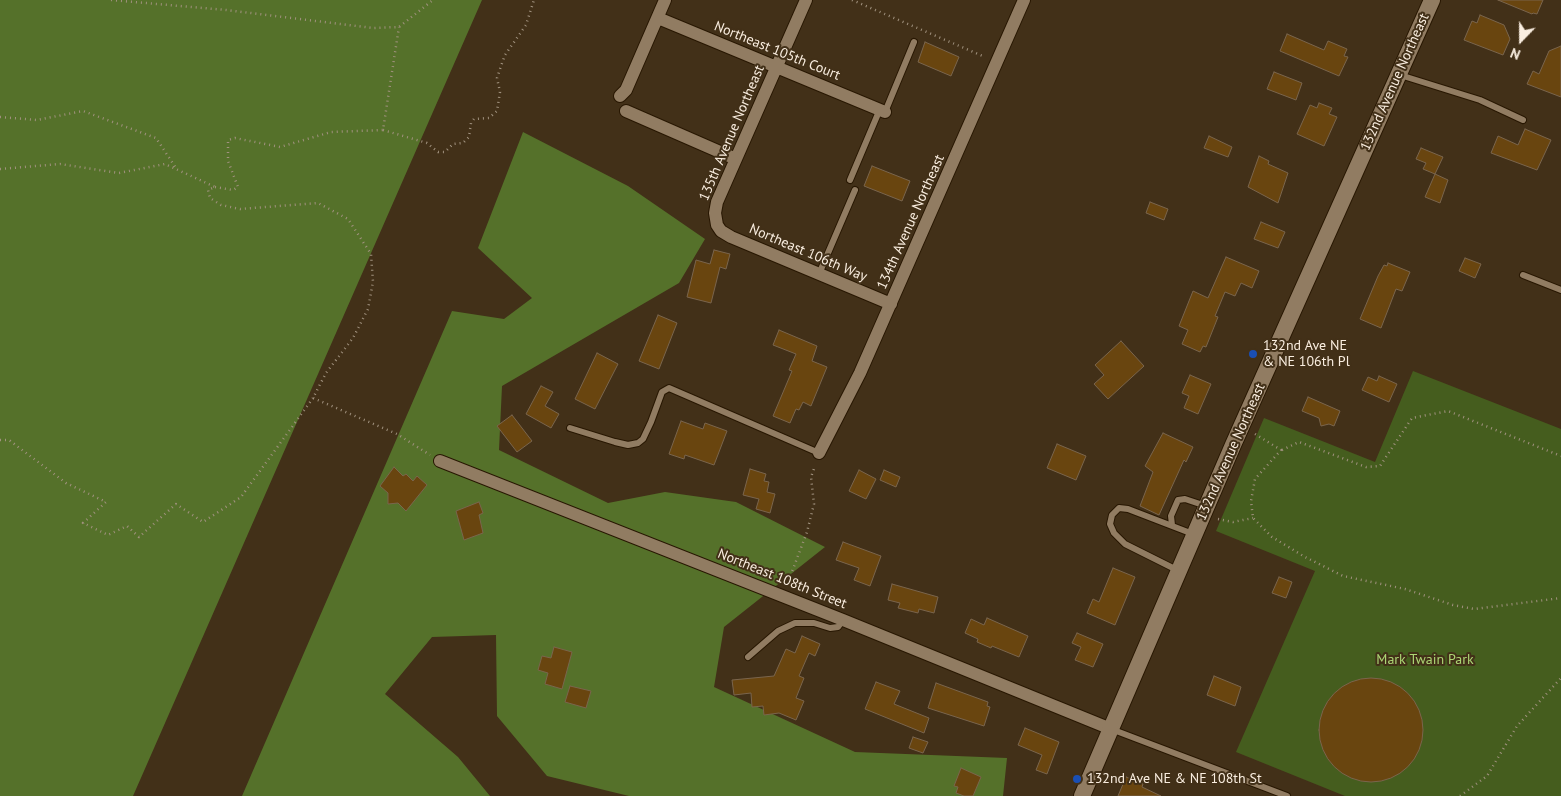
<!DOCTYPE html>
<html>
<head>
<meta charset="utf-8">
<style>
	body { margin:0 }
	#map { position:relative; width:1561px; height:796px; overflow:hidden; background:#423018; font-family:"PT Sans",sans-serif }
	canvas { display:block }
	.north { position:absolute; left:1496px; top:15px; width:50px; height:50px; -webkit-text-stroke:4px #423018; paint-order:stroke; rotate:202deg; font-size:14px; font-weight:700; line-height:20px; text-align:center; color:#faeee0 }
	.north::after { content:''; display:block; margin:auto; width:18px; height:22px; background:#faeee0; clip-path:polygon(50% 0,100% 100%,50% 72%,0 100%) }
</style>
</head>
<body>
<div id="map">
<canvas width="1561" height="796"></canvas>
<div class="north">N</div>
</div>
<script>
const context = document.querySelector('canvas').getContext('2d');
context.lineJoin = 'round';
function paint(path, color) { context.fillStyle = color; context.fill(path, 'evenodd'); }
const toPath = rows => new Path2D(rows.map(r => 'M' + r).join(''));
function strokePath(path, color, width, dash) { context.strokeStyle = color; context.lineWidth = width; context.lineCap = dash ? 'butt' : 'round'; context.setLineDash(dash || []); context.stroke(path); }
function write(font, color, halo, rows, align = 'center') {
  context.font = font + ' "PT Sans",sans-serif'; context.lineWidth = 4; context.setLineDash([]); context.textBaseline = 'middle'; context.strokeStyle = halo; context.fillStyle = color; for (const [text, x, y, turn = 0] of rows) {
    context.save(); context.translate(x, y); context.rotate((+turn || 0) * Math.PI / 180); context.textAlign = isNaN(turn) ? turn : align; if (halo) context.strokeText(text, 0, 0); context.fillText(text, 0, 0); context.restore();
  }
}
paint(toPath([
	[1413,371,1561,429,1561,796,1345,796,1236,752,1315,571,1216,531,1264,418,1375,462]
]), '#455d1e');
paint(toPath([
	[0,0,482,0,133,796,0,796],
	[523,132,628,186,705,239,679,283,502,386,499,450,608,503,665,492,736,502,825,547,724,627,714,687,855,752,1007,758,1003,796,629,796,547,776,497,716,496,635,432,637,385,694,458,757,490,796,242,796,452,311,504,319,532,298,478,248]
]), '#55712a');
const building = toPath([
	[1498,0,1543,0,1537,14,1533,13,1532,14,1498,0],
	[1480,15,1504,25,1510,39,1503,55,1464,40,1472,21,1477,23,1480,15],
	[1287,34,1324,50,1328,41,1347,49,1344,56,1348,57,1339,76,1280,51,1287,34],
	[925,42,959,57,951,76,918,62,925,42],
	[1561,46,1561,97,1527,84,1533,71,1539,74,1549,51,1561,46],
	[1274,72,1302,83,1296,100,1267,89,1274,72],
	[1319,103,1332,108,1329,114,1337,117,1324,146,1297,134,1310,105,1317,108,1319,103],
	[1525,129,1551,140,1537,170,1491,153,1498,136,1518,145,1525,129],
	[1209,136,1232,147,1228,157,1204,148,1209,136],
	[1421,148,1443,157,1435,174,1423,169,1426,163,1416,159,1421,148],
	[1259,156,1269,161,1268,164,1288,173,1278,203,1248,187,1259,156],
	[872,166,910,181,902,201,864,186,872,166],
	[1435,174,1448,180,1440,203,1425,197,1435,174],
	[1150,202,1168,209,1164,220,1146,213,1150,202],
	[1261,222,1285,232,1278,248,1254,239,1261,222],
	[714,250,730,254,726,269,720,267,711,303,687,297,696,260,710,264,714,250],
	[1226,257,1259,271,1252,288,1241,283,1235,296,1225,292,1215,316,1218,317,1206,347,1203,346,1200,352,1182,344,1188,330,1179,326,1193,291,1208,298,1226,257],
	[1465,258,1481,264,1475,278,1459,271,1465,258],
	[1388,263,1410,272,1402,291,1396,289,1381,328,1360,319,1378,276,1384,265,1387,266,1388,263],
	[658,315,677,323,659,369,639,361,658,315],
	[779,330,817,346,812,361,827,367,811,406,803,402,799,410,796,409,790,423,773,416,792,371,789,370,796,354,773,345,779,330],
	[1121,341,1144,366,1108,399,1094,384,1104,375,1095,365,1121,341],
	[597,353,618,364,595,409,575,399,597,353],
	[1190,375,1211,384,1198,414,1184,408,1189,396,1182,393,1190,375],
	[1379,376,1397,384,1389,402,1362,390,1368,377,1377,381,1379,376],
	[541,386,553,392,545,406,559,414,551,428,526,414,541,386],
	[1308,397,1340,411,1334,426,1329,424,1321,426,1319,418,1302,411,1308,397],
	[512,415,532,441,517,452,497,426,512,415],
	[681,421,703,429,705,423,727,431,714,465,685,455,684,459,669,454,681,421],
	[1163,433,1193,447,1186,462,1184,460,1159,515,1140,506,1153,472,1145,466,1163,433],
	[1057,444,1086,456,1076,480,1047,468,1057,444],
	[394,467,403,476,406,474,413,481,417,476,427,485,406,511,398,503,388,504,388,493,380,486,394,467],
	[750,469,766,474,764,481,769,482,767,492,775,494,770,513,756,509,759,499,743,495,750,469],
	[859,470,876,479,866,499,849,491,859,470],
	[884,470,900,477,896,487,880,480,884,470],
	[479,502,483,513,479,515,483,533,464,540,456,511,479,502],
	[843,542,881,556,870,586,854,580,859,568,836,560,843,542],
	[1113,568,1135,577,1115,625,1087,613,1093,599,1099,602,1113,568],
	[1279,577,1292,582,1286,598,1272,593,1279,577],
	[892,584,938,597,934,613,919,609,918,613,898,608,900,603,888,600,892,584],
	[987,618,1028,636,1019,657,992,646,991,648,977,642,978,639,965,633,971,619,984,625,987,618],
	[1077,633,1103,644,1093,667,1075,660,1081,647,1072,643,1077,633],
	[802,636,820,644,815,656,809,653,799,676,804,678,796,698,804,701,796,720,779,713,764,715,763,706,752,707,751,693,734,695,732,680,774,676,786,649,795,653,802,636],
	[554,647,572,652,562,689,545,684,548,673,538,670,542,656,551,658,554,647],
	[1214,676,1241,687,1235,706,1207,695,1214,676],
	'1319 730a52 52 0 1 1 104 0a52 52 0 1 1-104 0Z',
	[876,682,900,691,894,704,929,718,924,733,865,709,876,682],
	[936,683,988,702,987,706,990,707,984,726,928,708,936,683],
	[570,686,591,691,586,708,565,702,570,686],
	[1025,728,1059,742,1047,774,1036,770,1042,755,1018,745,1025,728],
	[913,737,928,742,923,753,909,748,913,737],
	[961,768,981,777,973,796,964,796,956,793,958,787,954,786,961,768],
	[1126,777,1143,784,1142,787,1161,796,1118,796,1126,777]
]);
paint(building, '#69450f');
strokePath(building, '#7a654d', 1);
const service = toPath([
	[1400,75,1480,100,1523,120],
	[885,112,914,42],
	[850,180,880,109],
	[819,274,855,190],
	[1523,275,1561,290],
	[570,428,615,442,628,445,638,443,643,439,651,422,662,392,669,388,819,453],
	[1172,525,1171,516,1178,500,1185,499,1206,506],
	[1177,570,1125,544,1114,533,1110,524,1112,515,1119,508,1128,509,1193,534],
	[748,657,778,631,795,623,814,623,830,628,838,627,843,620],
	[1111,729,1287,796]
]);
const minor = toPath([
	[806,0,717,202,715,213,717,225,721,231,731,237,891,304],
	[658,18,885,112],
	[620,96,626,90,665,0],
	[626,111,736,159],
	[819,453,860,373,1024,0],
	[440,461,843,620,1111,729]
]);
const tertiary = toPath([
	[1082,796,1233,445,1432,0]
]);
strokePath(service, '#281702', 8);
strokePath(minor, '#281702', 14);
strokePath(tertiary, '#281702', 18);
strokePath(toPath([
	[111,0,226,10,373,28,399,27,433,0],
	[852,0,985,57],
	[0,117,37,120,83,111,156,138,176,168],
	[383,130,427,143,438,152,445,152,453,144,463,143,469,137,471,123,474,119,489,118,497,111,500,92,497,78,501,66,505,55,526,25,534,0],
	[0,169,60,164,119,173,165,164,215,187,208,190,210,198,221,205,240,209,318,203,348,219,371,254,373,282,368,309,353,338,326,373,313,398,397,434,430,455],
	[215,187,233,190,238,187,228,161,228,140,235,138,280,147,331,132,383,130,399,27],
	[1255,434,1281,450,1255,479,1251,501,1253,518,1272,537,1305,557,1343,576,1405,589,1453,605,1474,609,1561,598],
	[0,440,9,440,66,483,106,502,83,523,108,535,127,526,139,537,176,504,203,522,241,497,313,398],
	[1282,450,1299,442,1366,467,1380,466,1412,418,1448,411,1561,456],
	[1218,519,1233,522,1253,518],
	[787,585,807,532,814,504,811,477,815,466],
	[1460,796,1487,776,1517,726,1561,678]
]), '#a1927f', 2.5, [1, 4]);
strokePath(service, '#917c62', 6);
strokePath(minor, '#917c62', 12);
strokePath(tertiary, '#917c62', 16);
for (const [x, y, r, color] of [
	[1253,354,5,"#1a4fb4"],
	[1077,779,5,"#1a4fb4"]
]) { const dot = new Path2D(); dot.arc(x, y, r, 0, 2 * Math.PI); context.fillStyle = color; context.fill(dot); strokePath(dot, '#423018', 2); }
write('14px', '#faeee0', '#423018', [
	["Northeast 105th Court",777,51,22],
	["132nd Avenue Northeast",1395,82,-66],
	["135th Avenue Northeast",732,133,-67],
	["134th Avenue Northeast",911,222,-66],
	["Northeast 106th Way",808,253,23],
	["132nd Avenue Northeast",1231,452,-66],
	["Northeast 108th Street",782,579,22]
]);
write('14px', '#faeee0', '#423018', [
	["132nd Ave NE",1263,346],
	["& NE 106th Pl",1263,362],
	["132nd Ave NE & NE 108th St",1087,779]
], 'left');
write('14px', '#add675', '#423018', [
	["Mark Twain Park",1425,660]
]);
</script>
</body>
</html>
